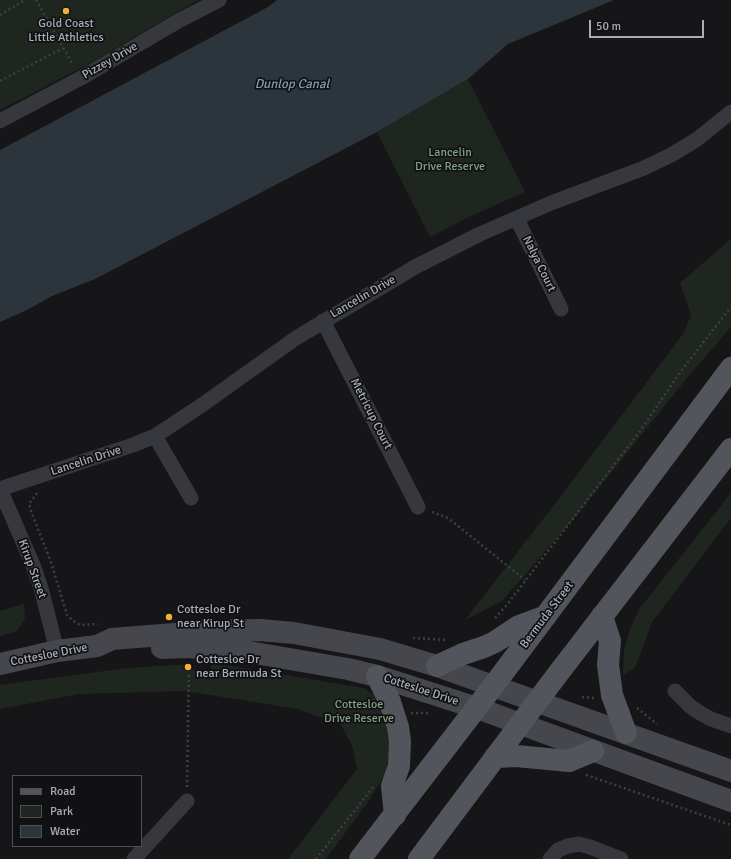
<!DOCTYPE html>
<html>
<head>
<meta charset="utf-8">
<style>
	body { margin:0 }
	#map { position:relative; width:731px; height:859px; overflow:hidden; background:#161618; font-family:Signika,sans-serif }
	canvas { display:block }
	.legend { position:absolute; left:12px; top:775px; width:130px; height:72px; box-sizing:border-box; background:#111113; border:1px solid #4d4f55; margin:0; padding:5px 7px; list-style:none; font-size:12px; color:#a8adb8 }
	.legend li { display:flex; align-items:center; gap:8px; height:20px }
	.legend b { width:20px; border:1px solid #4d4f55 }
	.scale { position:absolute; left:589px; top:20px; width:115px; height:18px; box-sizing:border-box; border:2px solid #a8adb8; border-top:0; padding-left:5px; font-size:12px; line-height:14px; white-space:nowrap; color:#a8adb8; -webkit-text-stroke:3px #111113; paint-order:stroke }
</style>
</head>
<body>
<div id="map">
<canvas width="731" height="859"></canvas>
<ul class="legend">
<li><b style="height:5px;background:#53555c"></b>Road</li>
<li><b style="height:11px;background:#1e261f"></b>Park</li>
<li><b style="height:11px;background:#2c353c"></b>Water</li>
</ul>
<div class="scale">50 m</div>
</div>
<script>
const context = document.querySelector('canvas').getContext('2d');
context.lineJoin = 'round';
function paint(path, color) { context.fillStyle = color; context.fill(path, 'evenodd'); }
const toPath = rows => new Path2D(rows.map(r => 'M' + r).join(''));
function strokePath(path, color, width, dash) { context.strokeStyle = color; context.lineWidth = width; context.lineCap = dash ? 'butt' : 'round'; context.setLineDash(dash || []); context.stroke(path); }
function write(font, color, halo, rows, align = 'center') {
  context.font = font + ' Signika,sans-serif'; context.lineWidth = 3.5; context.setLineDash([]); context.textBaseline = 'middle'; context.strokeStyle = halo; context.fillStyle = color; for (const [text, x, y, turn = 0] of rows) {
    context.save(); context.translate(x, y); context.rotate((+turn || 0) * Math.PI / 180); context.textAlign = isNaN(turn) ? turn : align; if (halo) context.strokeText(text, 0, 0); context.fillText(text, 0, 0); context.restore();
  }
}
paint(toPath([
	[0,0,198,0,85,66,0,110],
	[468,79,525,192,471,216,430,237,377,132],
	[731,239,731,327,687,378,578,514,502,601,465,620,564,492,683,334,691,315,680,283],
	[731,493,731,518,652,622,635,668,623,675,624,651,630,629,640,608],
	[24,604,25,619,17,631,0,636,0,611],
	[192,664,192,670,211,672,211,664,237,667,364,688,377,697,382,706,391,744,386,772,370,799,326,859,288,859,357,769,352,745,341,725,298,709,185,691,79,694,0,709,0,685,127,668]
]), '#1e261f');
paint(toPath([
	[277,0,614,0,508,44,468,79,377,132,95,279,52,296,27,310,0,322,0,150,268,7]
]), '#2c353c');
strokePath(toPath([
	[36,0,73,65],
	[0,15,25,0],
	[0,81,63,48],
	[37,493,29,504,32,514,51,562,67,615,72,620,80,625,98,624],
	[432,512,448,518,525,580],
	[495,618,506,606,640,431,681,371,731,307],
	[413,638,446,640],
	[582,697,595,698],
	[637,708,657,724],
	[411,713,428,713],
	[586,775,731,825],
	[187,787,189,666],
	[316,859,374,786]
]), '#3d3f44', 2.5, [2, 3]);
strokePath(toPath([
	[0,121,81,78,180,20,219,0],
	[517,219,561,309],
	[323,321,418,507],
	[155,436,191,498],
	[0,489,133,445,155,436,202,405,296,338,415,267,480,234,551,203,644,168,671,155,696,140,731,112],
	[0,489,33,565,41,588,57,651],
	[675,691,690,706,700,713,711,719,731,726],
	[134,859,187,801],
	[550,859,558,850,568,846,579,844,590,847,621,859]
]), '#37383d', 15);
strokePath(toPath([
	[162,648,186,647,243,651,348,669,377,676,477,708,731,801],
	[0,664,57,651,97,646,112,639,124,638,213,631,260,630,294,633,380,649,437,666,731,771]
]), '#45474d', 22);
strokePath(toPath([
	[602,616,610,641,608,665,612,695,626,733],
	[437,666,463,654,484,647,495,642,519,626,546,616],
	[377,676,390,702,398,727,400,741,399,766,392,786,395,815],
	[495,757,516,756,569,761,593,751],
	[360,859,494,685,731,368],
	[419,859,557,675,731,449]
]), '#53555c', 22);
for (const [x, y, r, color] of [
	[66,11,4,"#f2b134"],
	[169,617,4,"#f2b134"],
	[188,667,4,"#f2b134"]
]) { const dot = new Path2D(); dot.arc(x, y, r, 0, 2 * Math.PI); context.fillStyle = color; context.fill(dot); strokePath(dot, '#111113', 1.5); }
write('12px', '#a8adb8', '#111113', [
	["Gold Coast",66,24,"center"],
	["Little Athletics",66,38,"center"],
	["Cottesloe Dr",177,610],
	["near Kirup St",177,624],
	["Cottesloe Dr",196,660],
	["near Bermuda St",196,674]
], 'left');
write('12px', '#a8adb8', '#111113', [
	["Pizzey Drive",110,61,-30],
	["Nalya Court",539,264,64],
	["Lancelin Drive",363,297,-30],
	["Metricup Court",371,414,63],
	["Lancelin Drive",86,461,-18],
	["Kirup Street",32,569,70],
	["Bermuda Street",547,615,-53],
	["Cottesloe Drive",49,655,-11],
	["Cottesloe Drive",421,690,18]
]);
write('12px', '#7fa381', '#111113', [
	["Lancelin",450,153],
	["Drive Reserve",450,167],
	["Cottesloe",359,705],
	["Drive Reserve",359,719]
]);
write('italic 13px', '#7f9bb3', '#111113', [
	["Dunlop Canal",292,85]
]);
</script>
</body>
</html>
